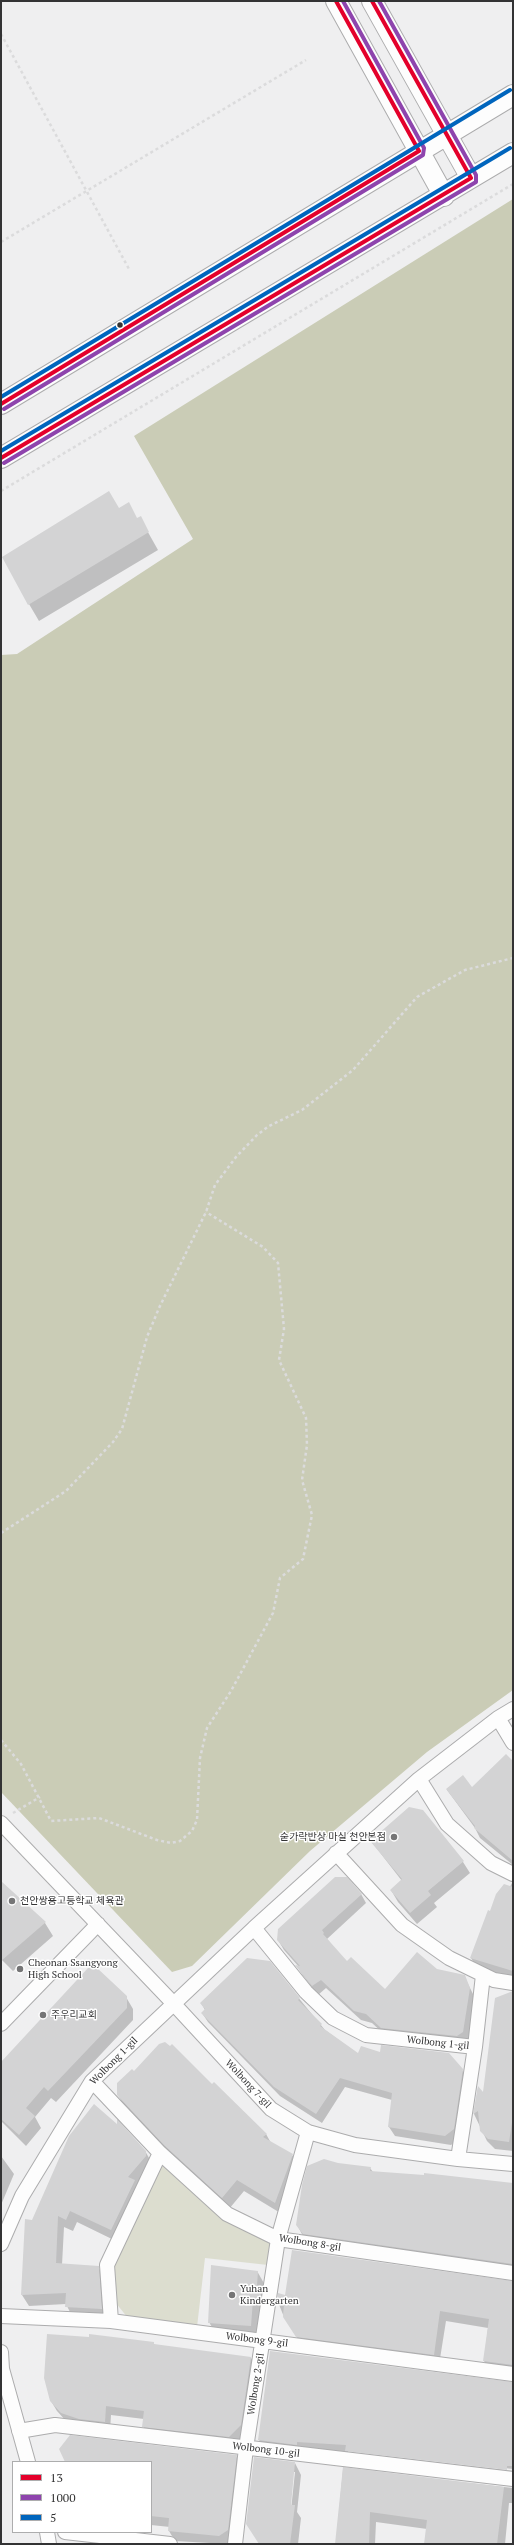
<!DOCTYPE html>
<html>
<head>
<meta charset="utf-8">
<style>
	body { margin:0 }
	#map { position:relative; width:514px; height:2545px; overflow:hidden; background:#efeff0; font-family:"PT Serif",serif }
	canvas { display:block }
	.frame { position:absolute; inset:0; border:2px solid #333334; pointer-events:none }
	.legend { position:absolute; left:12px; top:2461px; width:140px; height:72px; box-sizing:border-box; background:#fff; border:1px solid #adadae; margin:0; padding:5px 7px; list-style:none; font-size:12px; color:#333334 }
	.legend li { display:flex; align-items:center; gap:8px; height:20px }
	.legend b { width:20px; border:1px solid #adadae }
</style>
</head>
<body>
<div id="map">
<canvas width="514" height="2545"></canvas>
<div class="frame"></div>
<ul class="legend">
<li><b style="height:5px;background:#e4002b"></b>13</li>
<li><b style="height:5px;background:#8e44ad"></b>1000</li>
<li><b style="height:5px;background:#0065bd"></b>5</li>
</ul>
</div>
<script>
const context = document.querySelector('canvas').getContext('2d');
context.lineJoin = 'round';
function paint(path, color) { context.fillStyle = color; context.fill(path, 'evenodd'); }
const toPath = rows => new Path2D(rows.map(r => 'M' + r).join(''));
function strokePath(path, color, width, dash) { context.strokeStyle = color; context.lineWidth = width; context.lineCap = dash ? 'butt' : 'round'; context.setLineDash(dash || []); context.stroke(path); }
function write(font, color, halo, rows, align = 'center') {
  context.font = font + ' "PT Serif","Noto Sans KR",serif'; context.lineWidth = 3; context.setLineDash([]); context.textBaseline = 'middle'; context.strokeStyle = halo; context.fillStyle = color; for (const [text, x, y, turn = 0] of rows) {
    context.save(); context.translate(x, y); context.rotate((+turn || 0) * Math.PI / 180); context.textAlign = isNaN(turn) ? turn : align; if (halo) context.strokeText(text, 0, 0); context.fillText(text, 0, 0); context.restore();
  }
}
paint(toPath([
	[166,2166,272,2240,268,2265,205,2258,197,2327,128,2318,115,2302,112,2266,160,2167]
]), '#dcddcf');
paint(toPath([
	[513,199,513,1690,427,1752,310,1851,192,1966,172,1972,1,1792,1,655,17,654,193,539,134,436]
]), '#caccb6');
paint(toPath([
	[118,509,137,519,140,518,158,550,39,621,29,604],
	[513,1763,513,1865,480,1838,475,1828,447,1790,472,1788],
	[371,1841,463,1862,470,1873,434,1903,437,1907,417,1924,398,1902,391,1890,402,1881],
	[1,1882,45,1923,53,1936,13,1971,1,1959],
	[512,1883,513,1883,513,1978,477,1968,471,1958],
	[361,1894,366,1903,327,1939,347,1963,385,1990,436,1970,464,1976,475,1998,468,2041,387,2037,372,2023,361,2020,326,1988,318,1995,302,1974,297,1966,299,1967,284,1950,278,1940],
	[269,1962,325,2030,359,2055,380,2053,462,2070,468,2080,459,2139,451,2145,395,2136,389,2127,392,2100,345,2087,322,2123,280,2096,208,2022,202,2013,205,2010,201,2003],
	[513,1992,513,2151,495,2149,487,2141,474,2114,478,2088,484,2094],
	[126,1997,133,2009,133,2020,56,2102,51,2098,35,2117,41,2128,26,2146,1,2121,1,2063],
	[134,2072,212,2085,266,2134,271,2143,292,2155,299,2166,282,2214,244,2191,229,2209,172,2157,125,2107,118,2095],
	[145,2151,152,2163,118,2242,77,2222,73,2231,64,2227,62,2265,98,2267,105,2279,108,2321,73,2318,66,2304,29,2306,22,2295,33,2221],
	[1,2156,14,2174,1,2205],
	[338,2164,370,2168,373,2172,513,2184,513,2269,303,2236,297,2225],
	[257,2271,265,2285,258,2339,217,2336,209,2322],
	[513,2282,513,2374,490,2371,484,2361,488,2328,446,2321,439,2365,303,2347,284,2317,278,2302,285,2297],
	[153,2343,155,2345,251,2358,256,2367,246,2434,234,2446,148,2436,143,2426,144,2419,111,2415,110,2431,67,2422,57,2411,51,2401],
	[271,2352,513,2383,513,2469,348,2450,348,2452,513,2471,513,2480,265,2450,259,2440],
	[236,2456,242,2466,228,2544,175,2541,169,2531,170,2527,151,2525,151,2462,66,2462],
	[295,2463,301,2475,297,2512,301,2518,298,2544,259,2544],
	[293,2472,295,2472,291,2510,289,2510],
	[343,2469,513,2488,513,2503,509,2503,505,2544,425,2544,427,2529,376,2522,375,2544,336,2544]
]), '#0003');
paint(toPath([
	[109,491,119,508,129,502,137,518,141,516,149,532,28,605,2,557],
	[506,1754,513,1761,513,1861,474,1828,475,1826,446,1789,463,1775,472,1787],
	[409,1807,423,1810,464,1861,428,1891,431,1895,410,1913,390,1890,402,1879,370,1841],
	[335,1877,347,1877,362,1894,322,1930,324,1933,323,1934,347,1961,351,1957,385,1989,417,1952,437,1969,465,1975,470,1988,463,2032,457,2036,381,2028,366,2014,354,2011,321,1980,312,1986,295,1965,300,1966,277,1940,278,1929],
	[1,1881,46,1922,1,1961],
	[504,1884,513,1887,513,1971,470,1958,488,1910,490,1911,496,1894],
	[247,1958,270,1961,300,1998,298,2000,322,2024,320,2026,358,2053,361,2046,380,2052,381,2045,449,2053,463,2069,454,2129,445,2136,388,2127,392,2093,340,2078,316,2114,274,2087,201,2013,205,2009,200,2003],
	[96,1967,127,1996,127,2008,48,2091,44,2087,26,2108,35,2116,19,2135,1,2119,1,2062,88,1968],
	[513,1991,513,2116,509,2142,488,2139,480,2131,478,2111,473,2114,478,2086,483,2092,495,1998],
	[165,2042,170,2046,172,2044,212,2084,214,2082,267,2134,263,2137,293,2154,275,2203,237,2180,222,2198,164,2145,117,2095,117,2083,132,2069,134,2071,159,2044],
	[94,2104,117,2124,117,2119,146,2151,146,2156,128,2177,135,2180,111,2230,70,2211,66,2220,58,2216,56,2263,99,2266,102,2309,65,2307,66,2293,21,2295,25,2219,32,2220,69,2136],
	[324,2159,338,2163,371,2167,370,2171,424,2175,424,2173,513,2183,513,2264,303,2234,296,2225,302,2185,307,2166],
	[292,2250,513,2281,513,2365,483,2361,489,2319,440,2311,434,2355,296,2337,283,2317,284,2304,277,2303,278,2293,285,2295],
	[211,2265,258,2271,257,2285,262,2286,260,2300,253,2299,251,2326,208,2323],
	[47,2334,89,2337,89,2334,154,2342,154,2344,251,2357,241,2425,229,2437,142,2427,144,2411,106,2406,105,2422,79,2419,61,2413,50,2401,44,2378],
	[270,2351,513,2382,513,2466,507,2466,507,2470,345,2451,346,2445,297,2442,297,2445,258,2440],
	[70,2435,237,2455,228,2530,219,2536,168,2531,169,2518,151,2516,151,2462,65,2462,59,2449],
	[254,2457,295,2462,291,2505,295,2505,290,2544,259,2544,246,2524],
	[343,2467,504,2487,497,2544,424,2544,427,2520,370,2512,369,2544,335,2544]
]), '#d3d3d4');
const street = toPath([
	[498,1718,513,1743],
	[419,1779,447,1824,491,1863,513,1874],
	[1,1823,173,2003,271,2109,308,2132,355,2145,458,2159,513,2164],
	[336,1853,402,1925,449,1958,494,1980,513,1983],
	[254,1928,306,1992,333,2018,366,2035,475,2047],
	[1,2024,98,1924],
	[92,2081,160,2153,227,2214,278,2239,513,2273],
	[458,2159,475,2047,483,1975],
	[1,2244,22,2196,92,2081,254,1928,419,1779,498,1718,513,1709],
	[1,2316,111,2321,513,2374],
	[111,2321,107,2265,160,2153],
	[1,2352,2,2369,28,2462],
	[19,2431,55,2425,513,2479],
	[47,2532,49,2544],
	[65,2532,170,2544],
	[235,2544,246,2448,278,2239,308,2132]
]);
const secondary = toPath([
	[336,1,444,196],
	[372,1,471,178],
	[1,404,513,95],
	[1,458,513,153]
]);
strokePath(street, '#acacad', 16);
strokePath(secondary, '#acacad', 22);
strokePath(toPath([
	[1,34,129,269],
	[1,242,306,60],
	[1,491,513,184],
	[1,1533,66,1491,113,1442,122,1429,147,1337,159,1308,206,1212,215,1185,236,1157,257,1135,269,1126,302,1110,353,1070,417,997,465,970,513,958],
	[1,1740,21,1764,51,1821,99,1818,157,1840,171,1843,180,1841,192,1831,197,1820,200,1758,207,1728,231,1691,273,1613,280,1578,303,1559,312,1515,302,1480,307,1445,306,1418,279,1360,284,1329,278,1263,263,1247,206,1212],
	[13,1813,40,1797]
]), '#dbdbdc', 2.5, [3, 3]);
strokePath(street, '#fdfdfd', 14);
strokePath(secondary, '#fdfdfd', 20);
strokePath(toPath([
	[1,404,419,151,336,1],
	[1,458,471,178,372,1]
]), '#e4002b', 4);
strokePath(toPath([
	[4,409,423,155,424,148,343,1],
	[4,463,476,182,476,175,379,1]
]), '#8e44ad', 4);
strokePath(toPath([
	[1,397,510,90],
	[1,451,510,148]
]), '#0065bd', 4);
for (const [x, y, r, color] of [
	[120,325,3.5,"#333334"],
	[394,1837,4,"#757576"],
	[12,1901,4,"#757576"],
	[20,1969,4,"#757576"],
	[43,2015,4,"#757576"],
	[232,2295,4,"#757576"]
]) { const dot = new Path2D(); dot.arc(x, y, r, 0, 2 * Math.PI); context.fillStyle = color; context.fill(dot); strokePath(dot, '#fff', 1.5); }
write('10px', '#333334', '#fff', [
	["숟가락반상 마실 천안본점",386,1837,"right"],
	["천안쌍용고등학교 체육관",20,1901],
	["Cheonan Ssangyong",28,1963],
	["High School",28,1975],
	["주우리교회",51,2015],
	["Yuhan",240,2289],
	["Kindergarten",240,2301]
], 'left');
write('10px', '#333334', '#fff', [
	["Wolbong 1-gil",438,2043,6],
	["Wolbong 1-gil",114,2061,-45],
	["Wolbong 7-gil",248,2084,47],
	["Wolbong 8-gil",310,2243,9],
	["Wolbong 9-gil",257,2340,7],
	["Wolbong 2-gil",256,2384,-81],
	["Wolbong 10-gil",266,2450,7]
]);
</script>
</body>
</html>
